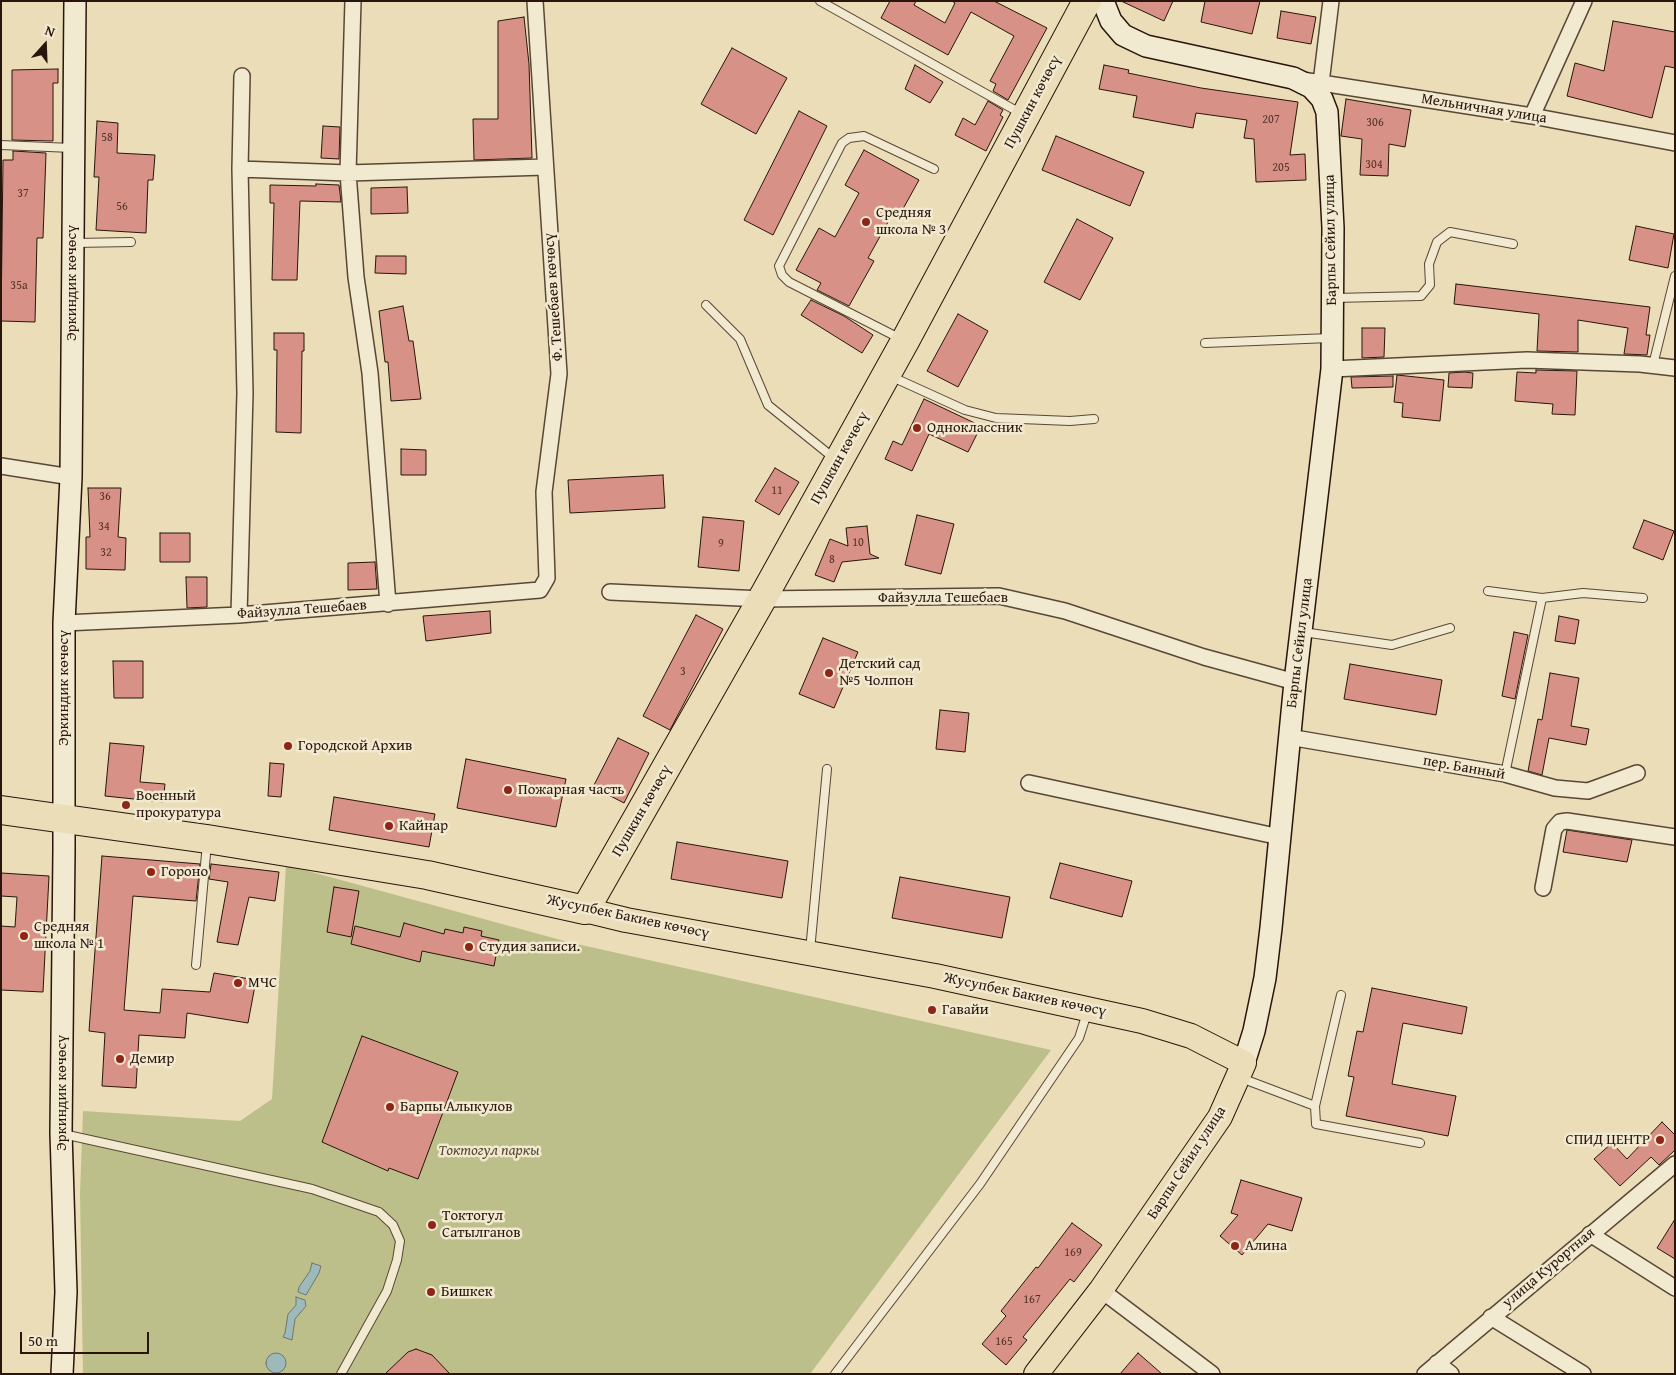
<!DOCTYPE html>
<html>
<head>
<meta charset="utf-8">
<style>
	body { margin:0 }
	#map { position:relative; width:1676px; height:1375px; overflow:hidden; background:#eaddb7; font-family:"Gentium Book Plus",serif }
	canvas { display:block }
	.frame { position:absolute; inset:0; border:2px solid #29150b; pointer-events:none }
	.north { position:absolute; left:20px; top:20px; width:50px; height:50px; -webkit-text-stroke:4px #f1e9d0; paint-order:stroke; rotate:20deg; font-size:14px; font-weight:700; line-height:20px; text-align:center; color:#29150b }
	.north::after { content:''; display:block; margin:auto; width:18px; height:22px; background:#29150b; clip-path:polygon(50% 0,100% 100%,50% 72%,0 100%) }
	.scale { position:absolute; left:20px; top:1332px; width:129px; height:22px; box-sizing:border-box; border:2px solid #29150b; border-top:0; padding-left:6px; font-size:15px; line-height:18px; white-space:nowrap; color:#29150b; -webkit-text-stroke:4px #f1e9d0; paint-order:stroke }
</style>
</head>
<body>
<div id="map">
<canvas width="1676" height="1375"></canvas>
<div class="frame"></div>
<div class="north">N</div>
<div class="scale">50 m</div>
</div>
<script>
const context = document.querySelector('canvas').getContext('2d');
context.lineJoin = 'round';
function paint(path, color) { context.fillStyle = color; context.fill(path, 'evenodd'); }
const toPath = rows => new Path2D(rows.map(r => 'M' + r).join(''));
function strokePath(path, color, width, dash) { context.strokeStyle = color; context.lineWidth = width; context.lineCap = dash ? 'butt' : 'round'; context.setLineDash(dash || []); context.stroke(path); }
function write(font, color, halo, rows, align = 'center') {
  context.font = font + ' "Gentium Book Plus",serif'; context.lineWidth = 5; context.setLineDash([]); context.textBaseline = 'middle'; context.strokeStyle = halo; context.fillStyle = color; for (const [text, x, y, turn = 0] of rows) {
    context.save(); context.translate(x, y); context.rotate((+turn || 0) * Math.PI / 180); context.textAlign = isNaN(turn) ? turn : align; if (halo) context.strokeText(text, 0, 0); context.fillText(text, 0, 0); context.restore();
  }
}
paint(toPath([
	[286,865,568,942,1051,1050,810,1374,83,1374,80,1194,83,1111,240,1121,272,1099]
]), '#bdbf8a');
const water = toPath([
	[312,1263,321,1266,319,1273,306,1295,298,1292,299,1287,310,1271,312,1263],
	[296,1297,305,1300,306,1306,295,1319,292,1340,283,1337,285,1333,288,1314,296,1305,296,1297],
	'266 1363a10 10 0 1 1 20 0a10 10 0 1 1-20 0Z'
]);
paint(water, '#9db9b9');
strokePath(water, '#6f7773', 1);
const building = toPath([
	[890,1,916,1,914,5,945,23,955,3,952,1,994,1,1047,28,1008,100,993,91,996,84,990,81,1014,36,971,12,948,55,881,18,890,1],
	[1121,1,1173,1,1164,21,1121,1],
	[1205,1,1260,1,1252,34,1201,22,1205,1],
	[1281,11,1316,17,1311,44,1277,38,1281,11],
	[524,17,529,64,532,158,474,160,473,119,498,119,498,21,524,17],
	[1613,21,1675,32,1675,68,1665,66,1652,118,1567,96,1575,63,1604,71,1613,21],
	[732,48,787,78,756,134,701,104,732,48],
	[915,65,943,82,930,103,905,89,915,65],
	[1104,65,1129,70,1128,73,1201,88,1298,102,1290,155,1305,154,1306,180,1256,182,1254,139,1244,138,1247,120,1196,113,1193,128,1133,117,1137,96,1099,89,1104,65],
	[58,69,58,83,53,83,53,141,12,140,12,70,58,69],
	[1346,99,1411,110,1405,147,1389,144,1388,176,1360,175,1362,139,1341,136,1346,99],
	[988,101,1003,110,1000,115,1003,117,986,151,955,135,963,118,975,125,988,101],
	[799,111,827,126,773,235,744,220,799,111],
	[97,121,118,123,117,153,155,155,153,180,148,180,146,233,96,230,99,177,94,177,97,121],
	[323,126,340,127,339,159,321,158,323,126],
	[1056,136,1144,172,1130,206,1042,170,1056,136],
	[864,150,919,180,899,216,893,213,868,258,874,261,849,306,817,290,821,283,796,270,819,228,835,237,859,193,845,185,864,150],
	[13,151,46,153,43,238,37,238,35,322,1,321,3,160,13,160,13,151],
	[316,184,339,185,341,202,300,201,297,280,272,280,274,203,270,203,270,185,316,186,316,184],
	[407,187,408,213,371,214,371,188,407,187],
	[1077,219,1113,238,1080,300,1044,282,1077,219],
	[1636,226,1674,234,1668,268,1629,260,1636,226],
	[376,256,406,256,406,274,375,273,376,256],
	[1456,284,1650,307,1646,335,1650,335,1647,355,1624,354,1628,328,1578,320,1578,352,1537,351,1539,314,1454,304,1456,284],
	[811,300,844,316,873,335,862,353,801,315,811,300],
	[403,306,409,341,413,341,421,399,391,401,388,362,385,362,379,311,403,306],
	[958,314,988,331,958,387,927,371,958,314],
	[1362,328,1385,328,1384,357,1362,358,1362,328],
	[274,333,304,333,304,351,302,351,301,433,276,432,277,350,274,350,274,333],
	[1536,370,1577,371,1575,415,1552,414,1553,404,1515,401,1517,372,1536,373,1536,370],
	[1464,372,1473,373,1472,388,1448,387,1449,373,1464,372],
	[1397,375,1444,380,1440,421,1402,417,1403,403,1394,402,1397,375],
	[1393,376,1393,387,1352,388,1351,377,1393,376],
	[924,399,981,426,968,452,929,434,912,471,885,459,893,441,902,445,924,399],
	[401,449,426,450,426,475,401,475,401,449],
	[775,468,799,482,779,515,755,501,775,468],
	[663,475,665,508,570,513,568,480,663,475],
	[88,488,121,488,118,537,126,538,125,570,86,569,86,537,90,537,88,488],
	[917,515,954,524,941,574,905,565,917,515],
	[703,517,744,521,739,571,698,567,703,517],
	[1644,520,1674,531,1663,560,1633,548,1644,520],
	[867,526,870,554,879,558,842,562,834,582,815,575,830,539,848,546,846,528,867,526],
	[160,533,190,533,190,562,160,562,160,533],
	[375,562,377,589,348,590,348,563,375,562],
	[186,577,207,577,207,607,187,608,186,577],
	[490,611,491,633,426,641,423,616,490,611],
	[696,615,723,629,670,730,643,716,696,615],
	[1559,616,1579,620,1575,644,1555,641,1559,616],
	[1514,632,1528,635,1515,699,1502,696,1514,632],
	[823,638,858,652,834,708,799,694,823,638],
	[113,661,143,661,143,698,114,698,113,661],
	[1350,664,1442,680,1436,715,1344,699,1350,664],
	[1550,673,1579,678,1571,726,1589,729,1586,745,1549,738,1542,775,1528,771,1538,719,1542,720,1550,673],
	[940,710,969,713,965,752,936,749,940,710],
	[618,738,649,753,624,803,593,787,618,738],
	[110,743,144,746,140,782,165,784,163,802,105,796,110,743],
	[466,759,566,779,556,827,457,808,466,759],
	[270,763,284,764,281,797,268,796,270,763],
	[334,797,435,814,429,847,329,830,334,797],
	[1567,830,1632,840,1627,862,1563,852,1567,830],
	[677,842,788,861,782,898,671,879,677,842],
	[102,856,200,864,196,901,133,896,124,1010,160,1013,162,989,210,992,214,973,256,980,248,1023,187,1013,185,1038,139,1035,136,1088,102,1086,105,1033,89,1031,102,856],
	[1060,863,1132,881,1122,917,1050,898,1060,863],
	[211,864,279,872,275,901,249,897,238,945,217,942,228,882,209,879,211,864],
	[1,873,49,876,43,992,1,990,1,926,15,927,17,897,1,896,1,873],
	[900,877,1010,897,1002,938,892,918,900,877],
	[334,887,359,891,351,937,327,932,334,887],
	[404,923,444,934,445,929,463,933,464,927,482,931,481,936,499,940,494,966,422,951,420,962,351,944,355,926,400,937,404,923],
	[1372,988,1467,1007,1462,1034,1403,1023,1392,1084,1456,1096,1448,1136,1346,1116,1354,1077,1348,1076,1357,1031,1363,1032,1372,988],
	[362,1036,458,1072,418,1179,389,1168,388,1171,322,1142,362,1036],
	[1662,1122,1675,1135,1675,1150,1659,1165,1651,1157,1620,1186,1594,1159,1612,1143,1627,1159,1662,1122],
	[1241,1180,1302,1198,1292,1231,1268,1224,1242,1255,1220,1236,1238,1215,1231,1213,1241,1180],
	[1675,1219,1675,1259,1657,1248,1675,1219],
	[1072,1223,1102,1245,1074,1282,1070,1279,1023,1337,1027,1340,1006,1365,982,1344,1006,1316,1001,1311,1036,1267,1038,1268,1072,1223],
	[416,1349,432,1355,450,1374,385,1374,408,1352,416,1349],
	[1138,1353,1162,1374,1120,1374,1138,1353]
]);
paint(building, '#d89186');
strokePath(building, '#29150b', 1);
const lane = toPath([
	[820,1,1022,114],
	[1,145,72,148],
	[75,243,131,242],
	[1334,298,1421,296,1430,285,1429,264,1437,242,1450,232,1513,244],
	[706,305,740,339,768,405,835,459],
	[901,339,789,282,782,275,779,266,842,143,849,138,864,136,934,169],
	[1205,343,1330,338],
	[1653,365,1675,276],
	[890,376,965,410,996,418,1070,421,1094,419],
	[1488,591,1542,598],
	[1303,632,1392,645,1450,628],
	[1505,774,1542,598,1583,593,1643,598],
	[810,951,827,769],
	[196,965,207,843],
	[1241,1078,1315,1106,1316,1124,1420,1143],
	[1315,1106,1341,995],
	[63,1134,312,1189,379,1212,393,1225,400,1241,397,1260,387,1291,341,1374],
	[835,1374,980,1184,1079,1038,1087,1013]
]);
const street = toPath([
	[353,1,348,173,356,277,370,373,388,604],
	[1302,80,1532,116,1675,143],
	[1321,83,1331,1],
	[1532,116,1584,1],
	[240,169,348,173,545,167],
	[1332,369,1527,360,1640,364,1675,368],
	[1,466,71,477],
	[610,592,762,599,999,596,1065,611,1204,657,1295,682],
	[239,615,245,393,240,169,242,76],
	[64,623,239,615,540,590,547,578,544,492,559,374,535,1],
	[1289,737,1505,774,1555,788,1588,791,1637,773],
	[1029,783,1280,837],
	[1543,888,1554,829,1560,822,1567,821,1675,837],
	[1590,1234,1675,1288],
	[1101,1290,1212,1374],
	[1491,1317,1583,1374],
	[1437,1363,1451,1374],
	[1425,1374,1675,1164]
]);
const secondary = toPath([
	[1103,1,1111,21,1123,35,1146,46,1293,78,1311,87,1322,99,1327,112,1333,228,1332,369,1295,682,1271,928,1265,978,1254,1031,1244,1063],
	[62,1374,66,1292,61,1133,64,850,64,623,71,477,75,1]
]);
const primary = toPath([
	[585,910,626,920,935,976,1142,1021,1191,1036,1244,1063,1220,1117,1101,1290,1036,1374]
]);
const highway = toPath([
	[1,810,207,839,427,875,585,910,762,599,905,341,1087,1]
]);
strokePath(lane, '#594736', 10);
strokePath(street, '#594736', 18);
strokePath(secondary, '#29150b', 24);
strokePath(primary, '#29150b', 26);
strokePath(highway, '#29150b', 30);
strokePath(lane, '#f1e9d0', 8);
strokePath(street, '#f1e9d0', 15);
strokePath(secondary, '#f1e9d0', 21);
strokePath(primary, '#eaddb7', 24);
strokePath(highway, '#eaddb7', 28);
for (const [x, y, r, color] of [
	[866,222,5,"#8f2418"],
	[917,428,5,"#8f2418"],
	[829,673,5,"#8f2418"],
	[288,746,5,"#8f2418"],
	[508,790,5,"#8f2418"],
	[126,805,5,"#8f2418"],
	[389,826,5,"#8f2418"],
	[151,872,5,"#8f2418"],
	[24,936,5,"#8f2418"],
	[469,947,5,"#8f2418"],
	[238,983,5,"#8f2418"],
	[932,1010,5,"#8f2418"],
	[120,1059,5,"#8f2418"],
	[390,1107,5,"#8f2418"],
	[1660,1140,5,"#8f2418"],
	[432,1225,5,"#8f2418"],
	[1235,1246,5,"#8f2418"],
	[431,1292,5,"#8f2418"]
]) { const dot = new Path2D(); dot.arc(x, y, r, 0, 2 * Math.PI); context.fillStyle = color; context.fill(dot); strokePath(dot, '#f1e9d0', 2); }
write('12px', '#55342a', null, [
	["207",1271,120],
	["306",1375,123],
	["58",107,138],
	["304",1374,165],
	["205",1281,168],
	["37",23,194],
	["56",122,207],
	["35а",19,286],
	["11",777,491],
	["36",105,497],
	["34",104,527],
	["10",858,543],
	["9",721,544],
	["32",106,553],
	["8",832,560],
	["3",683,672],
	["169",1073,1253],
	["167",1032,1300],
	["165",1004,1342]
]);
write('15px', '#29150b', '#f1e9d0', [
	["Пушкин көчөсү",1033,102,-62],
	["Мельничная улица",1484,109,9],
	["Барпы Сейил улица",1331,240,-91],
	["Эркиндик көчөсү",72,283,-90],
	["Ф. Тешебаев көчөсү",554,297,-94],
	["Пушкин көчөсү",840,458,-61],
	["Файзулла Тешебаев",943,598],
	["Файзулла Тешебаев",302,610,-4],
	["Барпы Сейил улица",1300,643,-83],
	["Эркиндик көчөсү",64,688,-90],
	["пер. Банный",1464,768,10],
	["Пушкин көчөсү",642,811,-60],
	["Жусупбек Бакиев көчөсү",628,917,12],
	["Жусупбек Бакиев көчөсү",1025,995,12],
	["Эркиндик көчөсү",62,1093,-90],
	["Барпы Сейил улица",1187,1163,-57],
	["улица Курортная",1549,1268,-40]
]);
write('15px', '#29150b', '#f1e9d0', [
	["Средняя",876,213],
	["школа № 3",876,230],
	["Одноклассник",927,428],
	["Детский сад",839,664],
	["№5 Чолпон",839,681],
	["Городской Архив",298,746],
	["Пожарная часть",518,790],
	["Военный",136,796],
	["прокуратура",136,813],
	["Кайнар",399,826],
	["Гороно",161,872],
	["Средняя",34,927],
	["школа № 1",34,944],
	["Студия записи.",479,947],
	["МЧС",248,983],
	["Гавайи",942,1010],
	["Демир",130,1059],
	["Барпы Алыкулов",400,1107],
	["СПИД ЦЕНТР",1650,1140,"right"],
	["Токтогул",442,1216],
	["Сатылганов",442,1233],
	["Алина",1245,1246],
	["Бишкек",441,1292]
], 'left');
write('italic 15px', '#554831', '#f1e9d0', [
	["Токтогул паркы",489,1151]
]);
</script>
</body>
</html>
